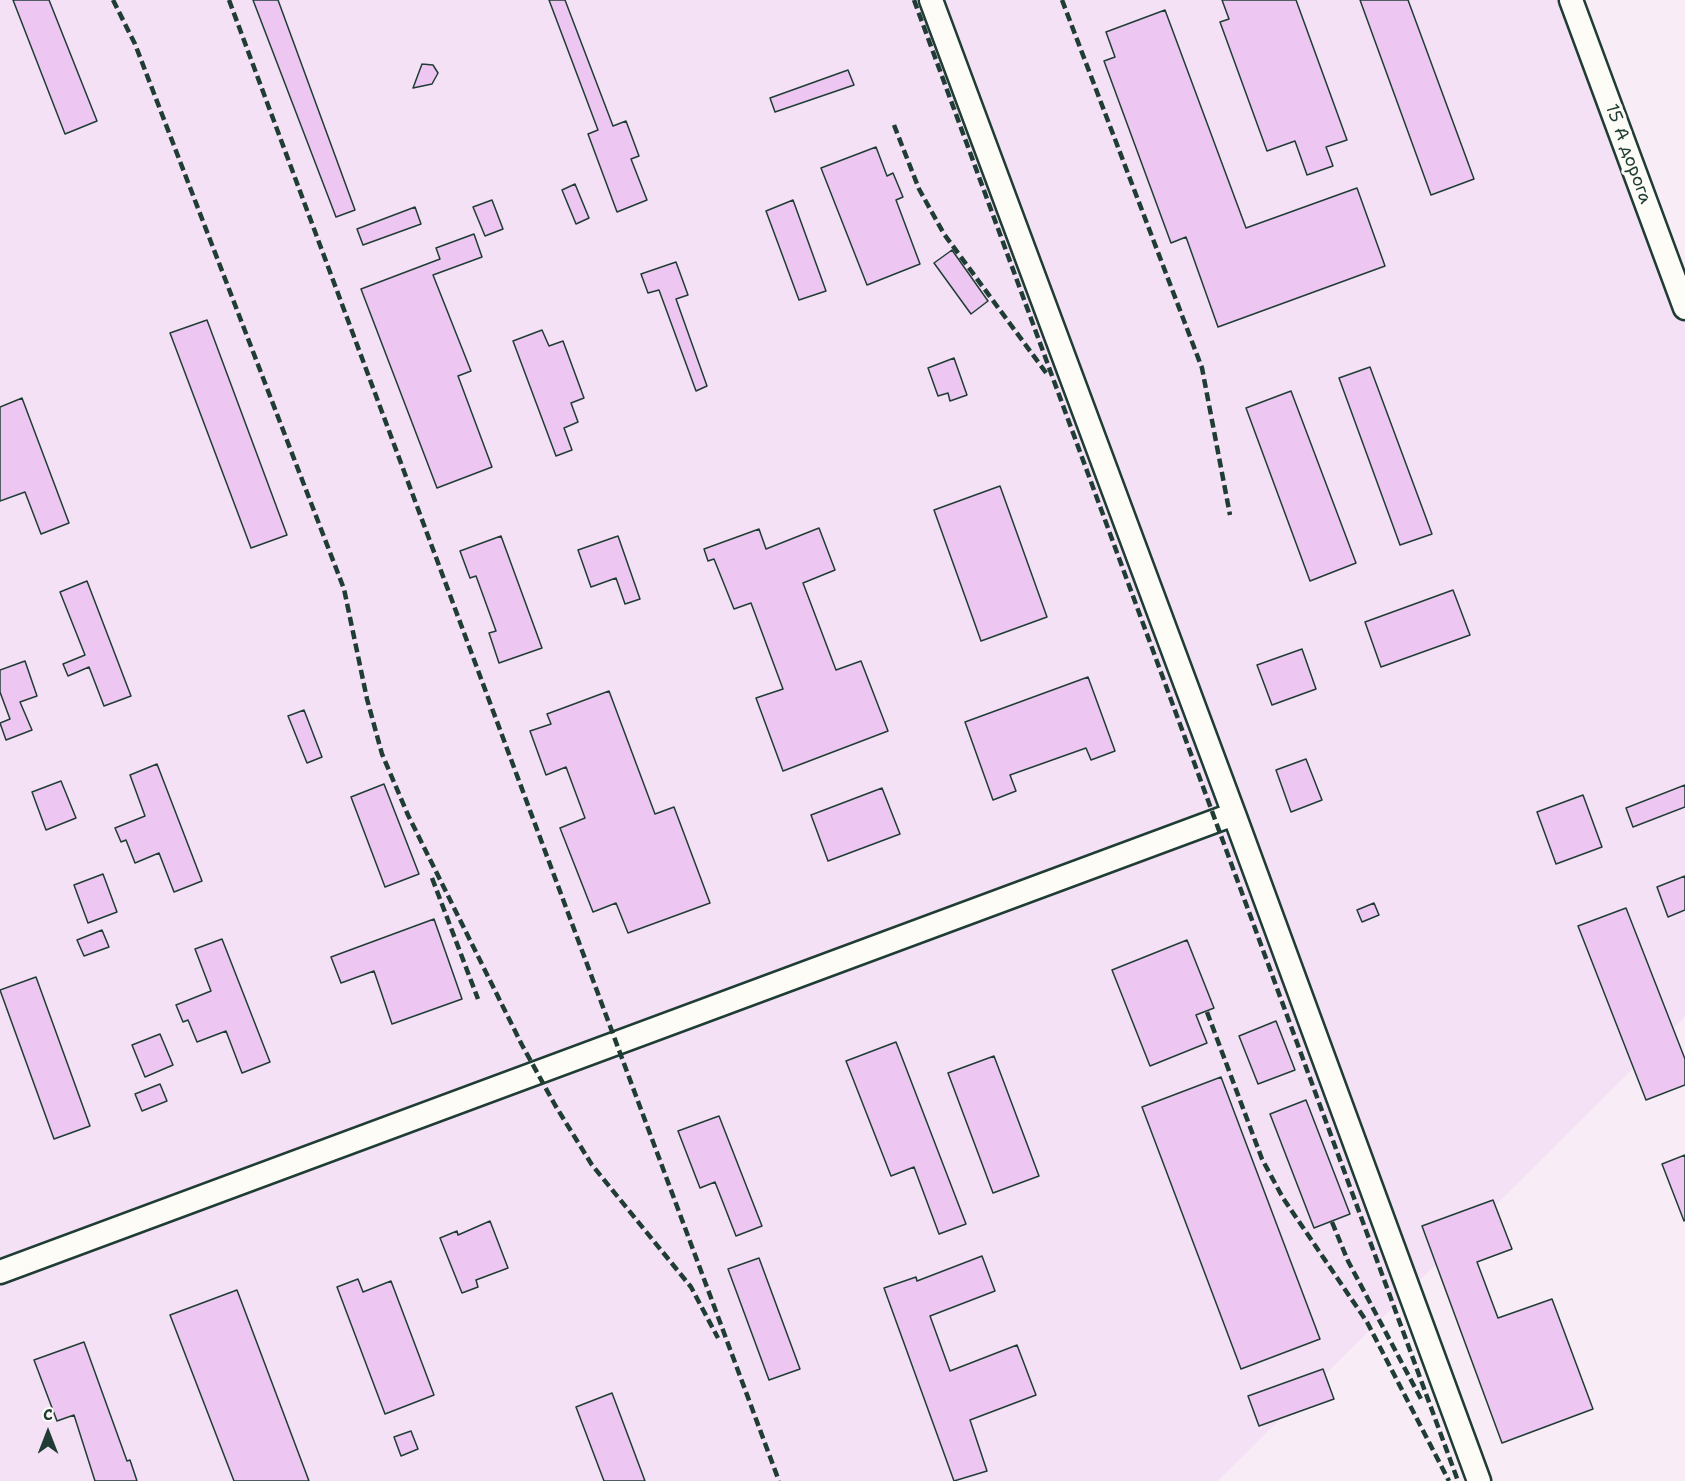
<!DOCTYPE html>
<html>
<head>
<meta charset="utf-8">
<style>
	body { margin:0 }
	#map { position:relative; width:1685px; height:1481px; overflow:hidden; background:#f8ecf6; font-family:"Shantell Sans",sans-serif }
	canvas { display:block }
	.north { position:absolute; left:18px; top:1403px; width:60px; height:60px; -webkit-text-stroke:4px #fdfcf7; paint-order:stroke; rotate:0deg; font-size:16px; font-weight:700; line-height:24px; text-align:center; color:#1f3d34 }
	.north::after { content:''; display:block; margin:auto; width:21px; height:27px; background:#1f3d34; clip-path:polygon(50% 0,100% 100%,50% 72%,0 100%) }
</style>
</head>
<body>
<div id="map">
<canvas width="1685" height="1481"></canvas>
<div class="north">С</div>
</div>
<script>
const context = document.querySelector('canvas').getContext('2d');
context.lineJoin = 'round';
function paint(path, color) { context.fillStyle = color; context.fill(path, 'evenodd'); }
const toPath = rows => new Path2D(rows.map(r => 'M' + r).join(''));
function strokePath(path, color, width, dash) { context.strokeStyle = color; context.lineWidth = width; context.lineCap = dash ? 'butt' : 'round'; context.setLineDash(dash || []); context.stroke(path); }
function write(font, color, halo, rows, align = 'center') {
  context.font = font + ' "Shantell Sans",sans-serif'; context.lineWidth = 6; context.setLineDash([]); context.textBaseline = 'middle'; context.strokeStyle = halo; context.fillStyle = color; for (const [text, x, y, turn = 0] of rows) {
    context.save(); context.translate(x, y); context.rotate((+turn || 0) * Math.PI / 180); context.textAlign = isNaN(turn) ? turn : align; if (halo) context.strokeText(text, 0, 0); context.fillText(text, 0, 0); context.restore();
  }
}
paint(toPath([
	[0,0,1571,0,1685,308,1685,1017,1218,1481,0,1481]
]), '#f5e1f5');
const building = toPath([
	[13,0,49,0,97,121,65,134,13,0],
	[253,0,278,0,355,210,336,217,253,0],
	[549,0,565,0,613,126,626,121,639,156,631,159,647,200,617,212,588,134,598,130,549,0],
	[1222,0,1296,0,1347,140,1326,147,1333,166,1307,175,1295,141,1267,151,1220,22,1229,19,1222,0],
	[1360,0,1408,0,1474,179,1431,195,1360,0],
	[1165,10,1246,228,1357,188,1385,266,1218,327,1186,237,1171,243,1104,61,1115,57,1106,32,1165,10],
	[422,64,433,65,438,73,432,84,413,88,422,64],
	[848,70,854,85,775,112,770,98,848,70],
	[876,147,887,176,893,173,903,197,896,200,920,264,867,285,821,168,876,147],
	[575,184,589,218,576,224,562,190,575,184],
	[492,200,503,229,485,236,473,207,492,200],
	[793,200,826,291,799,300,766,211,793,200],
	[415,207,421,224,363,245,357,229,415,207],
	[474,234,482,257,433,275,471,371,458,376,492,467,437,488,361,289,440,259,436,248,474,234],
	[952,250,988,301,971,314,934,263,952,250],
	[676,262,688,295,676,299,707,386,696,391,659,290,648,293,641,274,676,262],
	[207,320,287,535,251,548,170,333,207,320],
	[542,330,549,346,563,341,584,398,571,403,578,422,564,428,572,450,556,456,513,341,542,330],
	[954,358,967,395,950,401,948,393,938,396,928,368,954,358],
	[1370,367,1432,534,1400,545,1339,378,1370,367],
	[1291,391,1356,563,1310,581,1246,408,1291,391],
	[22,398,69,523,41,534,25,492,0,501,0,407,22,398],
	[1000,486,1047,617,981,641,934,510,1000,486],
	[819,528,835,570,803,583,836,670,861,661,888,731,783,771,756,698,783,689,751,603,734,609,714,559,708,561,704,549,759,529,766,549,819,528],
	[501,536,542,648,499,663,489,633,496,631,476,576,470,578,460,551,501,536],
	[618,536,640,599,625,604,616,578,591,587,578,550,618,536],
	[87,581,131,696,104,706,89,667,68,676,63,664,85,655,60,592,87,581],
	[1453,590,1470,635,1381,667,1365,622,1453,590],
	[1302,649,1316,689,1272,705,1257,665,1302,649],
	[25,661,37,696,20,702,32,730,6,740,0,723,10,719,0,692,0,670,25,661],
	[1088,677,1115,751,1091,760,1086,748,1010,775,1016,791,993,800,965,722,1088,677],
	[609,691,655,814,674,807,710,903,628,933,616,903,593,912,560,828,585,818,566,767,546,775,530,731,551,724,547,714,609,691],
	[304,710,322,757,307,763,288,716,304,710],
	[1306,759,1322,800,1291,812,1276,770,1306,759],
	[157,764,202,881,174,892,159,853,135,863,126,840,121,842,115,828,145,816,130,775,157,764],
	[61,781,76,818,46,830,32,792,61,781],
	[384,784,419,874,385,887,351,797,384,784],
	[1685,785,1685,807,1633,827,1626,808,1685,785],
	[882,788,900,834,828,861,811,815,882,788],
	[1583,795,1602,847,1556,864,1537,812,1583,795],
	[103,874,117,912,88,923,74,885,103,874],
	[1685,876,1685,910,1668,917,1657,887,1685,876],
	[1374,903,1379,915,1362,922,1357,910,1374,903],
	[1626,908,1685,1059,1685,1085,1646,1100,1578,926,1626,908],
	[434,919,462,999,392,1024,374,971,341,983,331,957,434,919],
	[102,930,109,947,84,956,77,940,102,930],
	[222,939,270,1062,242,1073,226,1031,197,1042,188,1020,183,1022,176,1005,211,991,195,949,222,939],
	[1187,940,1214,1008,1196,1015,1207,1043,1150,1066,1112,970,1187,940],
	[36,977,90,1126,54,1139,0,990,36,977],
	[1276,1021,1295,1070,1258,1084,1239,1036,1276,1021],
	[160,1034,173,1065,145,1077,132,1045,160,1034],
	[896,1042,966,1224,939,1234,914,1167,891,1176,846,1061,896,1042],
	[994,1056,1039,1176,993,1193,948,1073,994,1056],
	[1221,1077,1320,1339,1241,1369,1142,1107,1221,1077],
	[160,1084,167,1101,142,1111,135,1094,160,1084],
	[1306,1100,1350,1214,1314,1228,1270,1114,1306,1100],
	[719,1116,762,1226,736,1236,715,1182,700,1188,678,1131,719,1116],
	[1685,1155,1685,1220,1684,1221,1662,1164,1685,1155],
	[1493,1200,1512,1249,1477,1262,1498,1318,1552,1299,1593,1409,1502,1443,1422,1226,1493,1200],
	[490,1221,508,1268,476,1280,478,1287,462,1293,440,1238,457,1231,458,1235,490,1221],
	[982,1256,995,1291,930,1316,950,1371,1017,1345,1036,1395,970,1420,987,1471,954,1481,884,1288,916,1277,917,1281,982,1256],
	[759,1258,800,1369,769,1380,728,1269,759,1258],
	[358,1279,363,1292,391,1281,434,1395,385,1414,337,1287,358,1279],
	[237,1290,309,1481,234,1481,170,1315,237,1290],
	[84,1342,127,1461,130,1460,137,1481,95,1481,74,1415,57,1421,34,1360,84,1342],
	[1323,1369,1334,1399,1259,1426,1248,1396,1323,1369],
	[612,1393,645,1481,604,1481,576,1407,612,1393],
	[411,1431,418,1449,401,1456,394,1437,411,1431]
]);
paint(building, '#edc7f2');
strokePath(building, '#1f3d34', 1.5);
const minor = toPath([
	[1571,0,1685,308],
	[1234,814,1479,1481],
	[0,1272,1234,814,931,0]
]);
strokePath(minor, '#1f3d34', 27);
strokePath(minor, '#fdfcf7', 22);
strokePath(toPath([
	[113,0,135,44,344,589,367,699,382,754,408,815,522,1045,555,1105,592,1165,691,1287,718,1338],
	[229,0,779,1481],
	[914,0,1458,1481],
	[1062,0,1202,368,1230,515],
	[894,125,919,189,944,234,1047,374],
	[432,878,478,999],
	[1207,1012,1262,1159,1283,1198,1367,1322,1449,1481],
	[1332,1222,1348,1261,1421,1399]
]), '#1f3d34', 4.5, [9, 4.5]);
write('18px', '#1f3d34', '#fdfcf7', [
	["15 А дорога",1628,154,70]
]);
</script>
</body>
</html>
